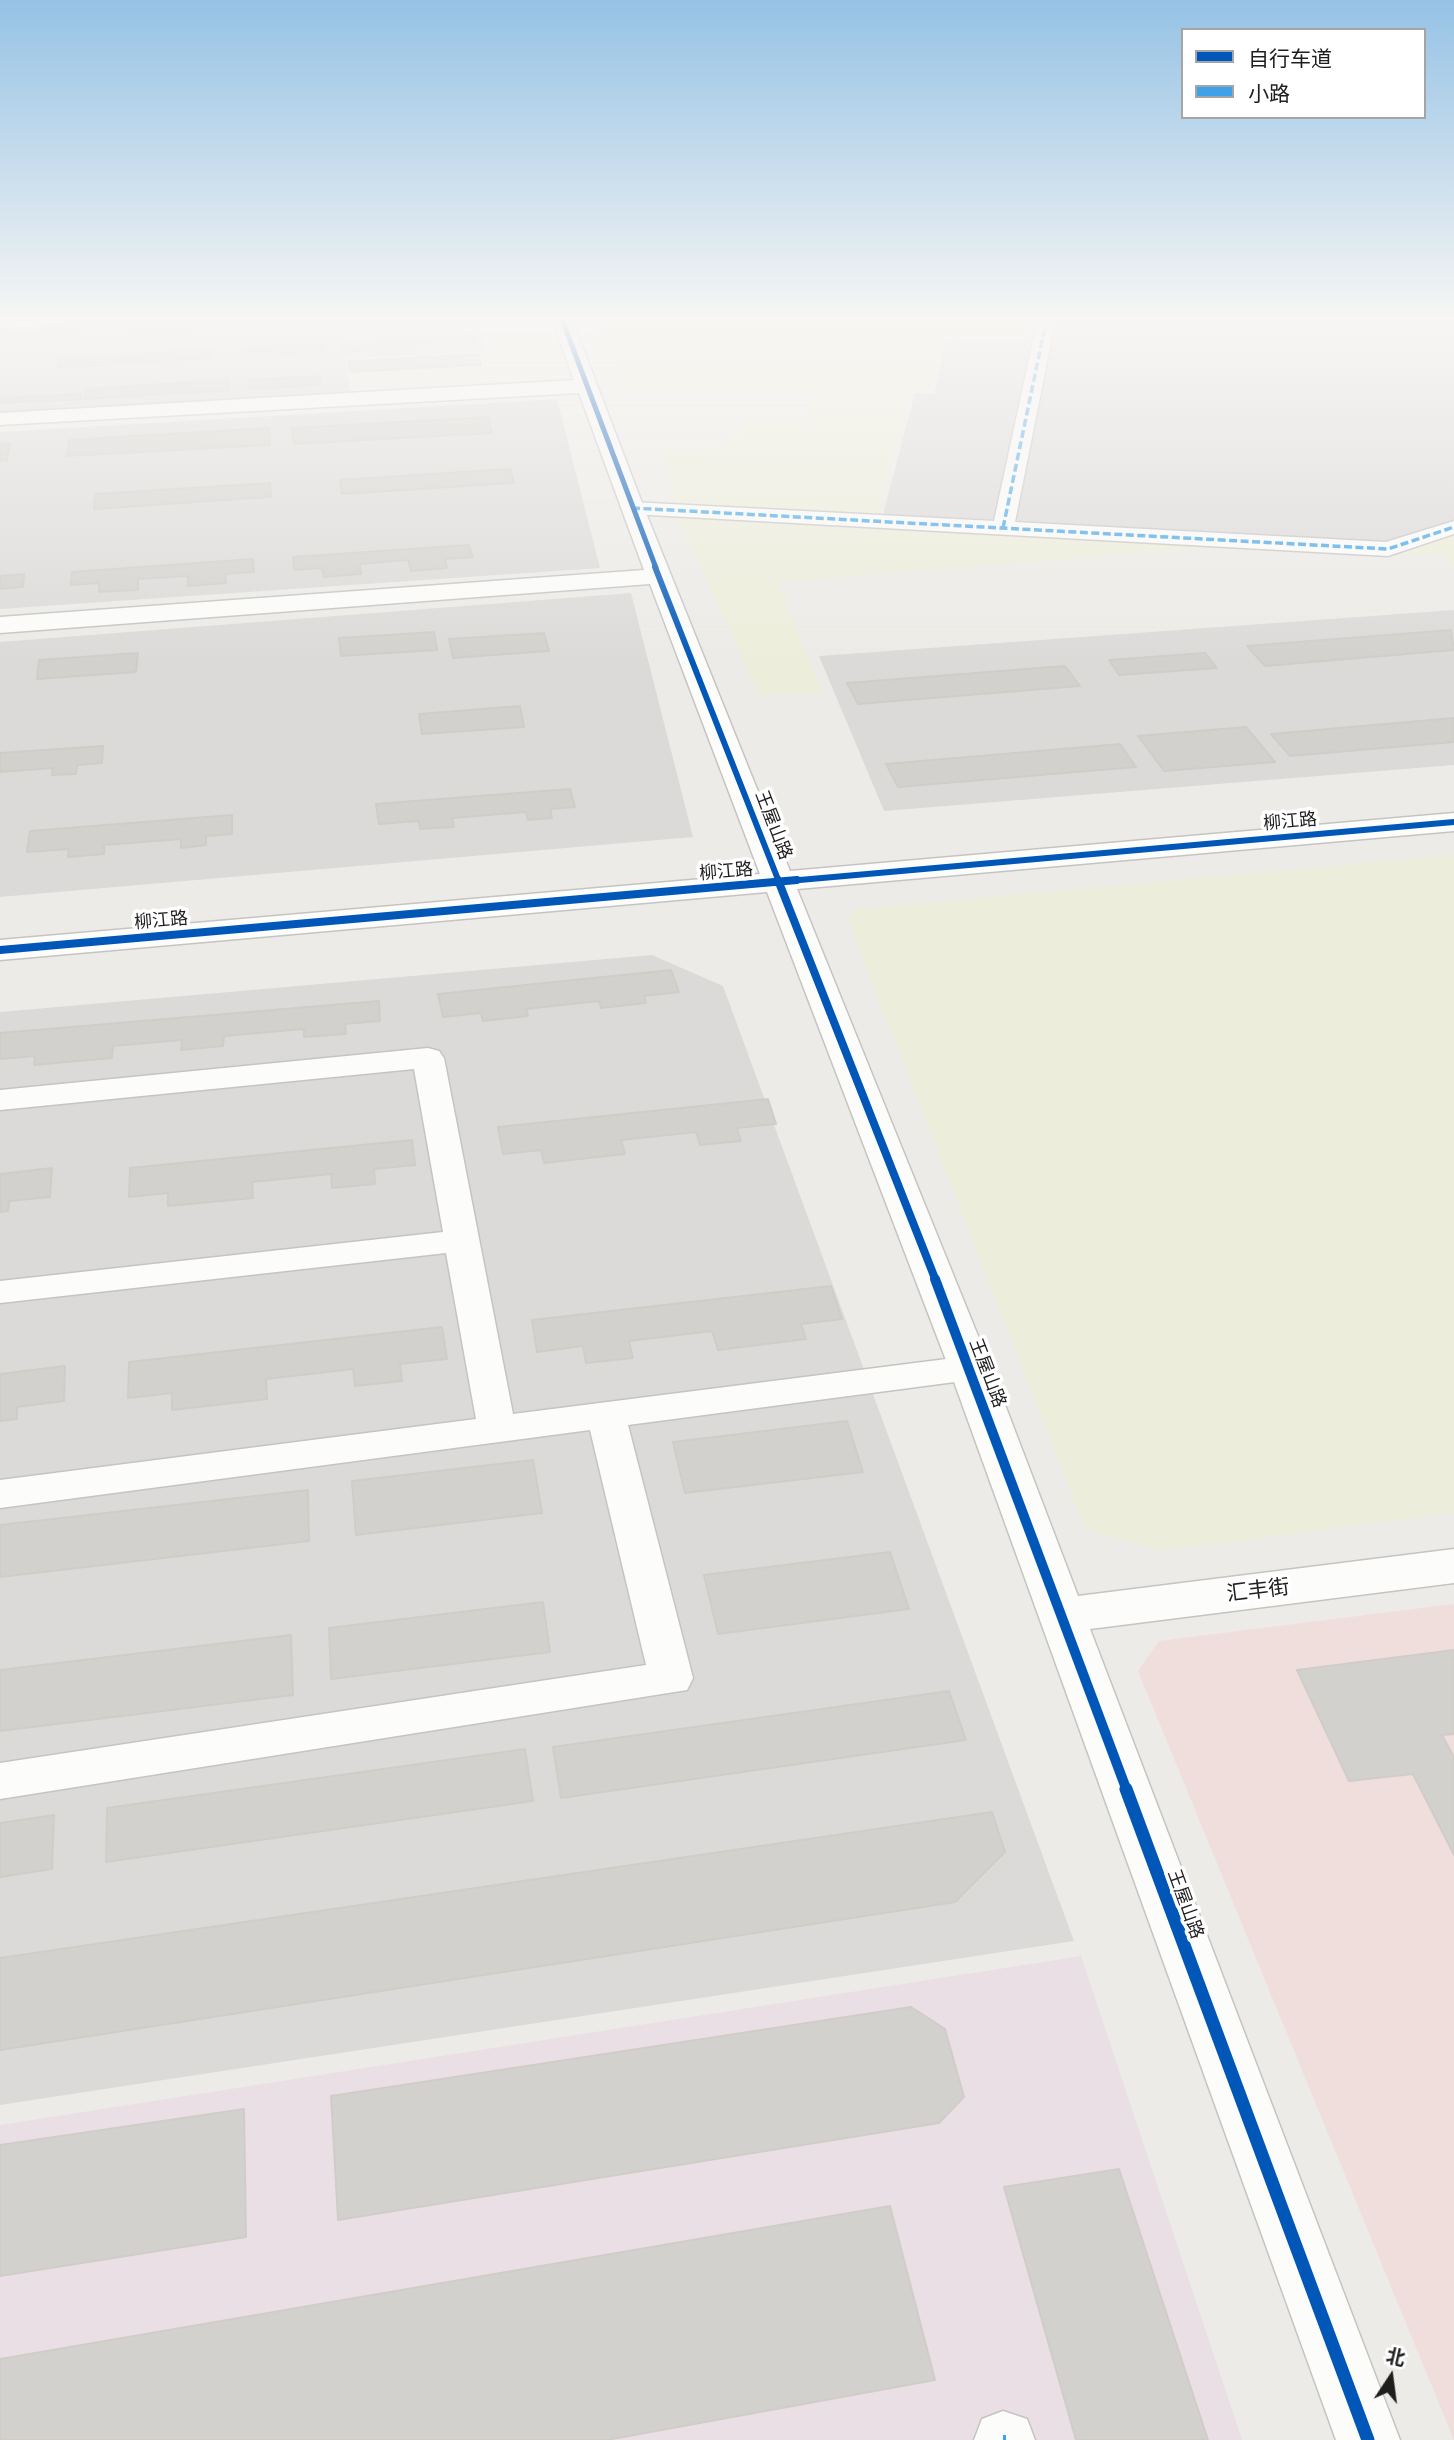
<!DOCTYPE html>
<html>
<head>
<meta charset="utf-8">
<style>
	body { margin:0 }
	#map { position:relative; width:1454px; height:2440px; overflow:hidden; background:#edebe7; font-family:Barlow,"Noto Sans SC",sans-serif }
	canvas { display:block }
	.legend { position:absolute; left:1181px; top:28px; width:245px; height:91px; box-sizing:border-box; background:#fff; border:2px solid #a5a5a5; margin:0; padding:9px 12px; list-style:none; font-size:21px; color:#1e1e1e }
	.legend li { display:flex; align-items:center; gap:14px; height:35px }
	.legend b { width:35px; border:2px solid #a5a5a5 }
	.north { position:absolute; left:1356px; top:2342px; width:70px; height:70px; -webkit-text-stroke:5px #fff; paint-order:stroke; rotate:13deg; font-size:19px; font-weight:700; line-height:28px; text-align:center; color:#1e1e1e }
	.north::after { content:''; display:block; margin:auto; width:24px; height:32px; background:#1e1e1e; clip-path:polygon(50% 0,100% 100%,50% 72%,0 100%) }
</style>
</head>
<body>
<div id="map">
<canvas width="1454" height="2440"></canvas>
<ul class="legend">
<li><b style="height:9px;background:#0057b8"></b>自行车道</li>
<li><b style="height:9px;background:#3da2ea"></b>小路</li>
</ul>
<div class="north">北</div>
</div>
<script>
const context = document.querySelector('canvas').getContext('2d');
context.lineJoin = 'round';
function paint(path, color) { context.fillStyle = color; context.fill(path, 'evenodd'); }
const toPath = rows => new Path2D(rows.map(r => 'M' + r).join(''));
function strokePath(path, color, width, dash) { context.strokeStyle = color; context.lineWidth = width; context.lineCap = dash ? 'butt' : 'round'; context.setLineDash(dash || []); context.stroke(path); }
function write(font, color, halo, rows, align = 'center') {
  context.font = font + ' Barlow,"Noto Sans SC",sans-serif'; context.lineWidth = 7; context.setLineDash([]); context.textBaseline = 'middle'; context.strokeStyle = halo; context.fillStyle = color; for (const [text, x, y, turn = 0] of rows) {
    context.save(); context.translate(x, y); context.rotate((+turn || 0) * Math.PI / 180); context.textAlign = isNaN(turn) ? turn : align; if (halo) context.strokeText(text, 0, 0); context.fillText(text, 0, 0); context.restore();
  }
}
paint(toPath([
	[99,322,477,322,486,351,345,359,351,393,0,413,0,327],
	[1037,322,1454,322,1454,521,1384,545,882,518,915,393,934,394,946,339,1029,341],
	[557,399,600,568,0,609,0,432],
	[631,593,693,837,0,897,0,642],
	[1454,610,1454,765,884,811,819,656],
	[652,955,723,986,1074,1941,0,2105,0,1012]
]), '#dcdad8');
paint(toPath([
	[1454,1604,1454,2440,1138,1671,1159,1641]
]), '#efdedc');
paint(toPath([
	[1081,1956,1242,2440,0,2440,0,2125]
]), '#ebdfe6');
paint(toPath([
	[593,322,1033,322,1028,339,942,338,930,393,911,392,877,514,678,502,658,451,726,448,746,419,803,422,816,391,629,390],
	[677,515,1234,546,777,582,822,692,759,695],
	[1454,536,1454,566,1440,554,1410,557,1405,553],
	[1454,855,1454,1513,1161,1551,1085,1529,847,918,858,909]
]), '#ecedda');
const building = toPath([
	[163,322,249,322,249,326,133,332,134,326,163,322],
	[62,325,61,330,78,329,78,335,0,339,0,328,7,328,6,333,44,331,44,326,62,325],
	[473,336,476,344,343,352,341,344,473,336],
	[323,344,324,353,242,357,242,348,323,344],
	[211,350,212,358,58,367,59,359,211,350],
	[478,354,481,365,350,372,348,361,478,354],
	[320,376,321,385,249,389,248,380,320,376],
	[228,380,229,390,85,399,85,389,228,380],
	[82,394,81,399,0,403,0,398,82,394],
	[488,417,492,433,294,444,292,428,488,417],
	[269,428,270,445,67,456,69,440,269,428],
	[10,443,7,460,0,461,0,444,10,443],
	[510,469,514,483,342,494,340,480,510,469],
	[270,483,271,497,94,509,95,494,270,483],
	[469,545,473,557,445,559,447,568,411,571,408,560,360,564,361,574,324,577,322,568,294,570,293,557,469,545],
	[253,559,254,572,225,574,226,583,188,586,188,576,138,579,138,590,99,592,99,583,71,585,72,572,253,559],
	[24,574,23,587,0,589,0,576,24,574],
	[1451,630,1454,650,1265,666,1247,646,1451,630],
	[434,632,437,650,341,656,339,638,434,632],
	[544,633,549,651,453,658,449,639,544,633],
	[138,653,136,672,37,679,39,660,138,653],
	[1205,653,1217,668,1119,675,1109,660,1205,653],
	[1065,666,1080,686,858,704,847,683,1065,666],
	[520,706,524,727,422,734,419,714,520,706],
	[1454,718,1454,742,1290,756,1271,734,1454,718],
	[1246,727,1275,762,1164,771,1138,736,1246,727],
	[1120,744,1136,767,898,787,886,764,1120,744],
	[103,746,102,763,77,765,76,774,52,775,53,768,0,772,0,753,103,746],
	[570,789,575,807,550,809,552,818,528,820,526,812,452,818,454,827,420,829,419,821,379,824,376,804,570,789],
	[232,815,232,834,206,836,206,845,181,848,181,839,104,845,104,854,68,857,69,849,27,852,30,831,232,815],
	[671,970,679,992,644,996,646,1003,601,1008,599,1001,526,1009,528,1016,483,1021,481,1013,443,1017,438,994,671,970],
	[379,1001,380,1021,345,1024,346,1034,304,1037,304,1029,224,1036,223,1046,181,1050,182,1040,113,1046,112,1058,34,1065,35,1056,0,1059,0,1033,379,1001],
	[768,1099,776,1124,737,1128,741,1141,700,1145,696,1132,621,1140,625,1154,544,1163,541,1150,503,1154,498,1127,768,1099],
	[412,1140,415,1165,374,1169,375,1184,332,1188,331,1174,252,1182,253,1198,168,1206,168,1193,129,1197,130,1168,412,1140],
	[52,1168,50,1197,9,1201,8,1211,0,1212,0,1174,52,1168],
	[831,1286,842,1319,801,1324,806,1339,718,1350,712,1331,629,1341,633,1358,586,1363,583,1346,537,1352,532,1320,831,1286],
	[442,1327,447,1359,400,1364,402,1381,355,1386,353,1369,266,1379,267,1399,172,1410,172,1393,128,1398,129,1362,442,1327],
	[65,1366,64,1401,17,1407,17,1419,0,1421,0,1374,65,1366],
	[847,1421,863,1472,685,1493,673,1442,847,1421],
	[533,1460,542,1513,356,1535,352,1481,533,1460],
	[308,1490,309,1541,0,1577,0,1525,308,1490],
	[890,1552,909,1609,718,1634,704,1575,890,1552],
	[543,1602,550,1652,331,1679,329,1628,543,1602],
	[291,1635,293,1695,0,1731,0,1670,291,1635],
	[1454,1650,1454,1734,1442,1735,1454,1757,1454,1855,1413,1774,1349,1781,1297,1670,1454,1650],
	[949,1691,966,1740,561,1798,553,1747,949,1691],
	[525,1749,533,1801,106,1862,107,1808,525,1749],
	[992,1812,1005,1852,955,1902,0,2050,0,1958,992,1812],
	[54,1815,52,1869,0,1877,0,1823,54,1815],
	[911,2007,945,2029,964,2097,939,2123,338,2220,331,2096,911,2007],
	[244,2109,246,2237,0,2276,0,2145,244,2109],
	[1119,2169,1208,2440,1076,2440,1004,2187,1119,2169],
	[890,2206,935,2380,607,2440,0,2440,0,2359,890,2206]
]);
paint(building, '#d3d1ce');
strokePath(building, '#d0cdc8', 2);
const minor = toPath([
	[1037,322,1055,322,1015,522,1386,542,1454,521,1454,534,1388,556,632,514,621,508,632,502,994,521,1037,322],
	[428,1048,439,1051,444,1058,513,1414,970,1356,983,1359,989,1368,983,1377,970,1380,628,1425,693,1678,687,1690,0,1799,0,1763,646,1665,590,1430,0,1508,0,1480,476,1419,446,1253,0,1303,0,1281,443,1232,414,1069,0,1110,0,1090,428,1048],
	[1003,2411,1027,2419,1035,2440,974,2440,982,2419,1003,2411]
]);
const tertiary = toPath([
	[553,322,573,322,644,508,790,871,1454,813,1454,831,797,889,991,1368,1078,1596,1454,1549,1454,1583,1090,1629,1400,2440,1336,2440,949,1368,767,892,0,960,0,940,760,874,650,584,0,633,0,617,644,570,579,393,0,425,0,413,574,380,553,322]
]);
strokePath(minor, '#c5c4c3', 3);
strokePath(tertiary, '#c5c4c3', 3);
paint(minor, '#fcfcfb');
paint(tertiary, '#fcfcfb');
strokePath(toPath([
	[632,508,1388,549,1454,527],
	[1003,528,1046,322]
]), '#3da2ea', 3.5, [8, 3.5]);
strokePath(toPath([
	[1003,2440,1006,2440]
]), '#3da2ea', 10, [21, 10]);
strokePath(toPath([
	[563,322,656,568]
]), '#0057b8', 5);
strokePath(toPath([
	[655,567,779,882],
	[777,882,1454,822]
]), '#0057b8', 6);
strokePath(toPath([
	[778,880,936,1281],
	[0,950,797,880]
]), '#0057b8', 8);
strokePath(toPath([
	[935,1279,1127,1791]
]), '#0057b8', 10);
strokePath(toPath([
	[1126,1789,1368,2440]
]), '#0057b8', 13);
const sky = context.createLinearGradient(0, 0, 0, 664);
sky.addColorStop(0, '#95c2e5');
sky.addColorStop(0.48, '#f7f6f4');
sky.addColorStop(1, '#f7f6f400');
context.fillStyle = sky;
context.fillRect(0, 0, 1454, 664);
write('18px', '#1e1e1e', '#fff', [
	["柳江路",1290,821,-5],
	["王屋山路",774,825,69],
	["柳江路",726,871,-5],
	["柳江路",161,920,-5],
	["王屋山路",988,1373,69],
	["王屋山路",1186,1904,70]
]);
write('21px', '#1e1e1e', '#fff', [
	["汇丰街",1258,1590,-7]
]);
</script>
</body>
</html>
